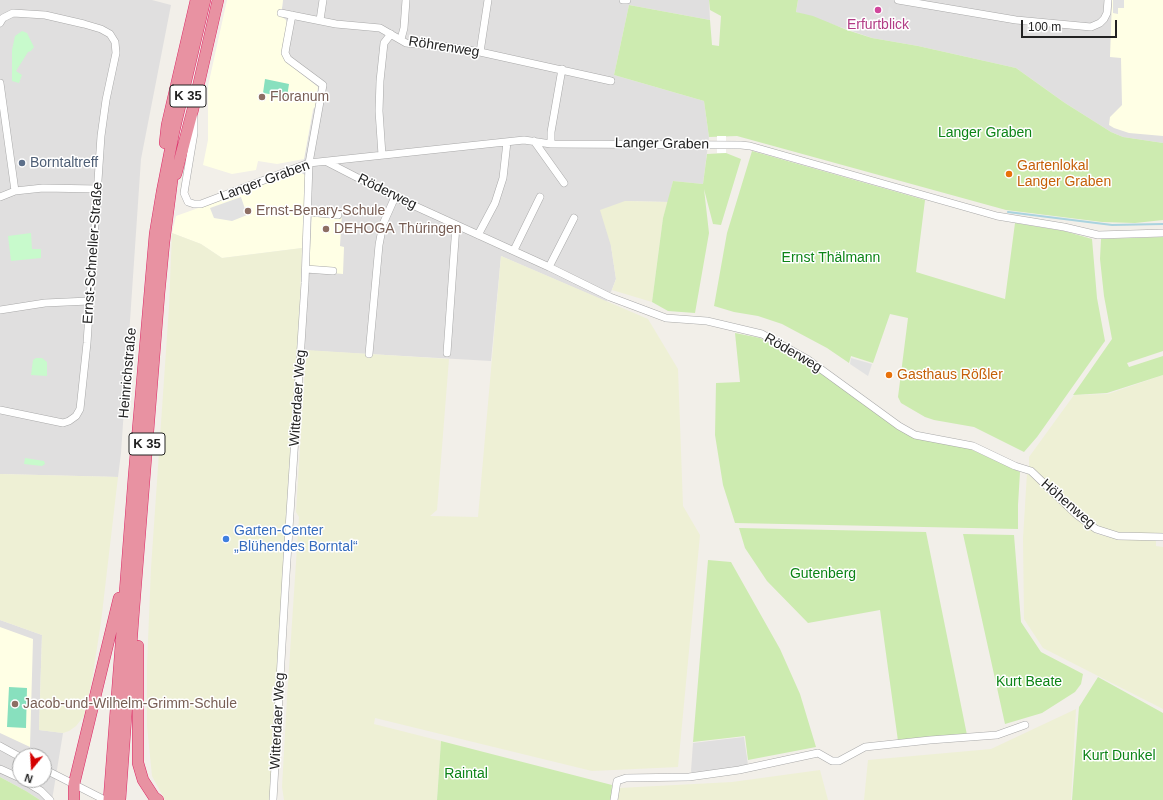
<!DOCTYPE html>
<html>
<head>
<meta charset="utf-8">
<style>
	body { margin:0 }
	#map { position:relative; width:1163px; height:800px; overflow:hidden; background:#f2efe9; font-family:Arial,sans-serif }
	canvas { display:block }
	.north { position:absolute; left:12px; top:748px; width:40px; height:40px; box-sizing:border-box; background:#fff; border:1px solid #a7a7a7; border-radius:50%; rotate:198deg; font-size:11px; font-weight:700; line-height:16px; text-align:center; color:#222 }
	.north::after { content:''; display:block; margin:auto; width:14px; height:18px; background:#d40000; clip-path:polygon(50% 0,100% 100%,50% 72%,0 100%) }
	.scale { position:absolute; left:1021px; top:20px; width:96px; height:18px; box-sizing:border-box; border:2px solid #222; border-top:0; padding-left:5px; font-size:12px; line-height:14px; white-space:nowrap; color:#222; -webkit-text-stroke:3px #fff; paint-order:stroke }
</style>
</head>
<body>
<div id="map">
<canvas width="1163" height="800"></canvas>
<div class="north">N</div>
<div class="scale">100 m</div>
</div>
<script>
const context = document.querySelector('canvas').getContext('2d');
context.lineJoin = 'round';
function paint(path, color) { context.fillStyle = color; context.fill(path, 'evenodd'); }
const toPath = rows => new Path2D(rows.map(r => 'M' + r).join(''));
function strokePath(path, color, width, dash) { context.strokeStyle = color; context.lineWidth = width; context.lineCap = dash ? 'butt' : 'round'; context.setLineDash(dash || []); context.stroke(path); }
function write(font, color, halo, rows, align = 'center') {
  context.font = font + ' Arial,sans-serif'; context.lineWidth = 3; context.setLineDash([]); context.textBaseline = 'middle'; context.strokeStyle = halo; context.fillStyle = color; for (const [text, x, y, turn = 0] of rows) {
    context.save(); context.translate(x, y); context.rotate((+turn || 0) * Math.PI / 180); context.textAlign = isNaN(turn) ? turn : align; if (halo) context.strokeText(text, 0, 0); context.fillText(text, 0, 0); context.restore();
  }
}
paint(toPath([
	[0,0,152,0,171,5,141,159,121,453,118,477,0,474],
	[283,0,709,0,710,20,629,5,614,75,704,101,709,137,703,184,673,181,668,202,625,201,611,246,616,279,607,302,501,256,491,361,298,350,306,180,305,175,302,173,304,159,318,87,285,61,282,55,287,25,286,20,281,16],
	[798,0,1163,0,1163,143,1123,137,1111,132,1065,103,1016,68,918,46,872,38,796,12],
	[0,620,42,635,39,730,63,733,52,800,40,800,26,791,0,777],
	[20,756,44,756,44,780,20,780],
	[744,737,748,765,724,770,692,773,691,771,693,743]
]), '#e0dfdf');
paint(toPath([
	[227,0,283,0,281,16,286,20,287,24,282,55,285,61,318,87,315,107,313,109,304,159,277,164,258,161,256,170,232,174,203,165,208,140,208,86],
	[1112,0,1163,0,1163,136,1129,133,1114,128,1109,125,1110,117,1122,105,1121,58,1110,57],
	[299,172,305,175,306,179,302,248,222,258,201,244,172,233,176,216],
	[312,211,342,212,340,246,344,247,343,274,309,271],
	[0,627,33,639,30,747,0,733]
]), '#ffffe5');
paint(toPath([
	[625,201,668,202,663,218,652,302,612,290,616,279,611,246,600,210],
	[172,233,201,244,222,258,302,248,298,350,277,685,272,690,271,698,276,707,270,800,165,800,152,776,147,726,147,665,151,568,169,307],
	[501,256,648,319,678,369,683,506,700,535,678,767,592,771,375,718,374,724,441,741,437,800,284,800,282,787,287,698,299,517,296,512,306,350,449,359,437,510,430,516,478,517],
	[1163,375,1163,535,1119,533,1100,527,1029,468,1029,457,1074,395,1108,394],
	[1027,473,1097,534,1121,540,1156,540,1156,546,1163,547,1163,709,1043,648,1024,619,1023,538],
	[0,474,118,477,101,622,92,680,84,716,76,726,69,731,63,733,39,730,42,635,0,620],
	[1076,709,1071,800,864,800,868,760,991,749],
	[820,770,828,800,618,800,619,788,732,782]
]), '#eef0d5');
paint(toPath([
	[709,0,798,0,796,12,813,16,847,30,872,38,918,46,1016,68,1065,103,1111,132,1123,137,1163,143,1163,220,1135,223,1102,222,1006,210,737,136,709,137,704,101,614,75,629,5,710,20,712,45,719,46,721,16,710,10],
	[752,151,925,200,916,272,1005,299,1015,223,1064,231,1092,239,1097,298,1105,341,1037,437,1024,452,974,427,934,420,925,417,901,403,898,397,908,318,890,314,873,363,851,356,849,363,827,348,782,324,758,316,734,312,714,306,727,233],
	[726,153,741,159,721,225,713,224,704,189,709,233,695,313,668,311,652,302,663,218,673,181,703,184,707,154],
	[1163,237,1163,351,1127,363,1129,367,1163,356,1163,375,1107,393,1073,395,1112,339,1104,296,1100,259,1101,239],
	[735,333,760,338,809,364,914,438,966,447,1020,472,1018,505,1018,529,735,523,723,485,715,435,716,383,740,382],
	[739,528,926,532,967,735,898,741,880,610,808,623,767,581,745,548],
	[963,534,1014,535,1021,622,1041,652,1083,674,1081,684,1075,692,1042,713,1005,724],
	[708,560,731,562,780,649,800,694,816,747,748,760,745,736,693,742],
	[1098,677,1163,713,1163,800,1072,800,1079,707],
	[441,741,612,785,611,800,437,800],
	[0,777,26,791,40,800,0,800]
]), '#cdebb0');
paint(toPath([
	[22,31,27,33,34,47,31,51,28,52,16,71,22,75,19,83,12,81,12,50,15,36],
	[31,233,32,249,41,249,41,258,11,261,8,236],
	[36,358,42,358,47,362,47,376,31,375,33,360],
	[25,458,44,461,45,464,42,466,24,464]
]), '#c8facc');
paint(toPath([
	[265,79,289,84,287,97,263,93],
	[9,687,27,688,26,728,7,727]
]), '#88e0be');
paint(toPath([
	[1113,0,1124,0,1124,8,1118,8,1118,14,1113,13],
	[889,6,893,9,890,24,886,21],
	[241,197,247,215,232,221,214,218,210,208],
	[851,358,872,364,868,376,850,364]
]), '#e2e2e2');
paint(toPath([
	[717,136,726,136,726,153,717,153]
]), '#fff');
strokePath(toPath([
	[1008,212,1112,225,1163,224]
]), '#aad3df', 2);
const minor = toPath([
	[623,0,627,0],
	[898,0,1016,20,1091,27,1100,23,1104,19,1107,13,1108,0],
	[281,13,336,24,380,28,406,43,450,47,480,52,611,81],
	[320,20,323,0],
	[0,23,3,18,13,13,45,15,84,24,101,29,110,34,115,42,116,53,106,100,101,136,87,343,80,409,76,416,69,421,63,423,0,410],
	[401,39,404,28,406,0],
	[480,52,488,0],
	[0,83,15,191],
	[194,116,194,133,184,193,188,202,194,204,201,204,309,163,524,140,551,144,741,145,750,146,997,216,1064,227,1098,235,1163,233],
	[534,141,564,183],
	[551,144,551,132,562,69],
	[382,155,379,111,380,81,384,43,391,34],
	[327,162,395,197,549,267,610,297,666,318,707,321,762,334,807,359,899,426,915,435,973,446,1015,466,1031,471,1077,515,1096,529,1118,536,1163,537],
	[0,197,15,191,43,188,97,189],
	[308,212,338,215],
	[478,235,495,203,503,178,507,142],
	[514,250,540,197],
	[549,267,574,218],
	[306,269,333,271],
	[0,310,45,303,89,301],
	[447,353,456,225],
	[369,354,379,245,383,224,395,197],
	[0,746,20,757],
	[0,769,20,778],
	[44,769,105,800],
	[23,780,41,791,50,800],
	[273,800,286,575,305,283,309,163,323,85,288,59,285,53,286,47,292,15],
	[614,800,617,781,626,778,689,777,739,770,818,753,832,761,839,761,865,747,930,740,997,735,1025,725]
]);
const highway = toPath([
	[165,143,167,125,196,0],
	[176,174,193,109,218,0],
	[138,646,138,763,143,780,154,797,158,800],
	[74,800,74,784,119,598],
	[109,800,134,476,155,234,162,192,174,131,205,0],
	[120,800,133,619,159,294,164,242,174,165]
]);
strokePath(minor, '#a9a9a9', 8);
strokePath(highway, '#dc2a67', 12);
strokePath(minor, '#fff', 7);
strokePath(highway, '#e892a2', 11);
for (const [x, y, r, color] of [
	[878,10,4,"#d1479c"],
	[262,97,4,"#8d6e63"],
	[22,163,4,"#5c6f8a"],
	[1009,174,4,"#e8710a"],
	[248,211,4,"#8d6e63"],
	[326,229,4,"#8d6e63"],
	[889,375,4,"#e8710a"],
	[226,539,4,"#3f7fe0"],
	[15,704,4,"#8d6e63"]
]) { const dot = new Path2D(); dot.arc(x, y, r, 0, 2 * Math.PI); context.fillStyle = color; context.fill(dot); strokePath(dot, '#fff', 1.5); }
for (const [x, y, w] of [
	[188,96,36],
	[147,444,36]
]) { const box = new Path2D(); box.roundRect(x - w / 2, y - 11, w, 22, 3); context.fillStyle = '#fff'; context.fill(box); strokePath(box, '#222', 1); }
write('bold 13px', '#222', null, [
	["K 35",188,96],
	["K 35",147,444]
]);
write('14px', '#b23c85', '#fff', [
	["Erfurtblick",878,25]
]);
write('14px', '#222', '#fff', [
	["Röhrenweg",444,47,9],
	["Langer Graben",662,144,1],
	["Langer Graben",265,181,-20],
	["Röderweg",387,192,26],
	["Ernst-Schneller-Straße",93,253,-86],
	["Röderweg",793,353,30],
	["Heinrichstraße",128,373,-85],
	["Witterdaer Weg",298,398,-86],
	["Höhenweg",1068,504,41],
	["Witterdaer Weg",278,721,-87]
]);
write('14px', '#785e54', '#fff', [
	["Floranum",270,97],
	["Ernst-Benary-Schule",256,211],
	["DEHOGA Thüringen",334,229],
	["Jacob-und-Wilhelm-Grimm-Schule",23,704]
], 'left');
write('14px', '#0c8416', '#fff', [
	["Langer Graben",985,133],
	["Ernst Thälmann",831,258],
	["Gutenberg",823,574],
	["Kurt Beate",1029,682],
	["Kurt Dunkel",1119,756],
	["Raintal",466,774]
]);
write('14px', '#4e5e75', '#fff', [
	["Borntaltreff",30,163]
], 'left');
write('14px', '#c56008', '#fff', [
	["Gartenlokal",1017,166],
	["Langer Graben",1017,182],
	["Gasthaus Rößler",897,375]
], 'left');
write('14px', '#366cbe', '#fff', [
	["Garten-Center",234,531],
	["„Blühendes Borntal“",234,547]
], 'left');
</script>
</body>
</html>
